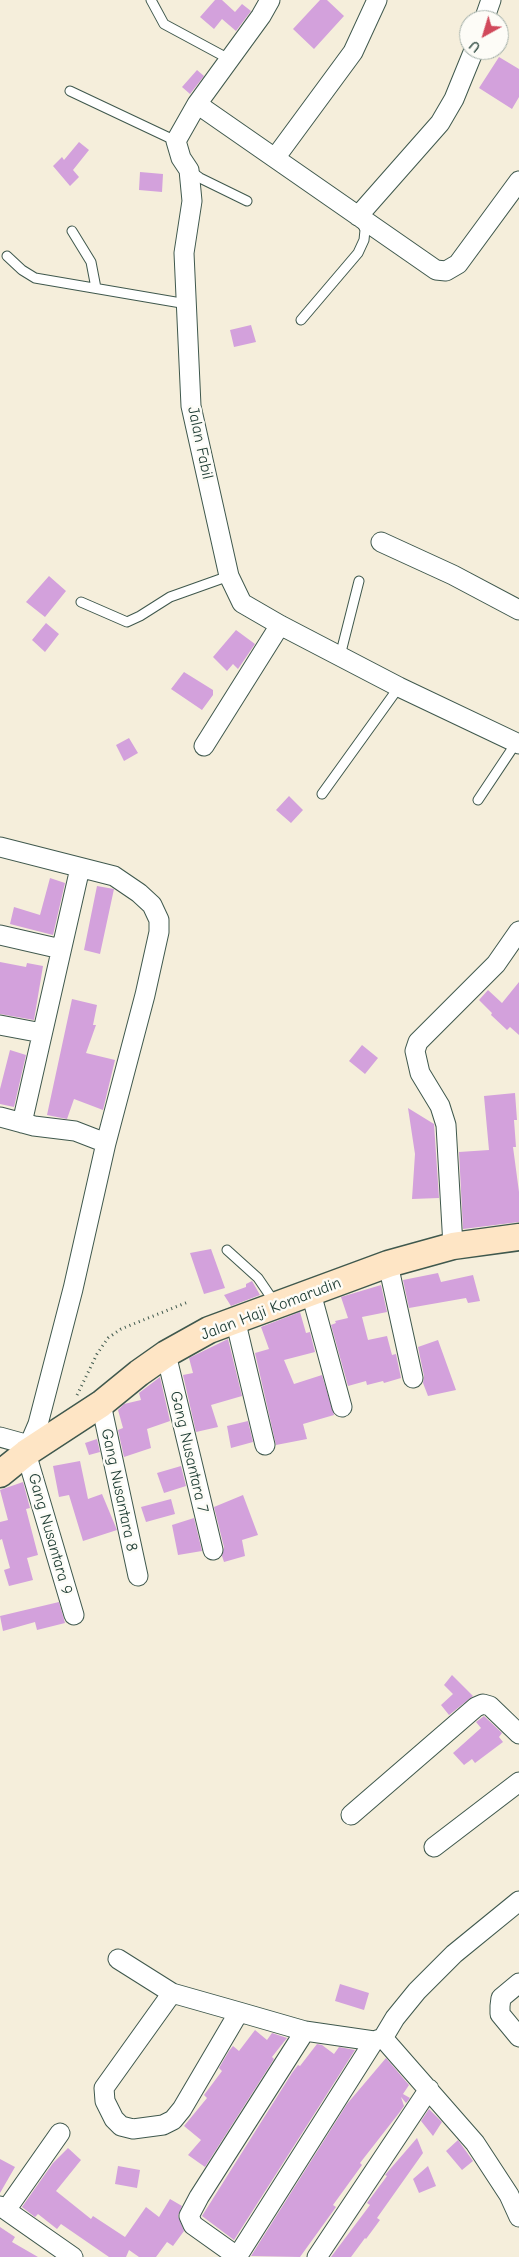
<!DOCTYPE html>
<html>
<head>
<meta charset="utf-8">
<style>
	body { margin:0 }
	#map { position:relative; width:519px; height:2257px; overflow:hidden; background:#f5eedb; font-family:"Comic Neue",sans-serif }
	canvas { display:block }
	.north { position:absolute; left:459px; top:10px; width:50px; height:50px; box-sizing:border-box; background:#fdfcf7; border:1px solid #a4b0a9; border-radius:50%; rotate:219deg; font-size:14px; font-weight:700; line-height:20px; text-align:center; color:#1f3d34 }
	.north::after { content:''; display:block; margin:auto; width:18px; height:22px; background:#d1495b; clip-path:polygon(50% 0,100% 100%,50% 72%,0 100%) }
</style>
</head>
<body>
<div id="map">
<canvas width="519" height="2257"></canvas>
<div class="north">U</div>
</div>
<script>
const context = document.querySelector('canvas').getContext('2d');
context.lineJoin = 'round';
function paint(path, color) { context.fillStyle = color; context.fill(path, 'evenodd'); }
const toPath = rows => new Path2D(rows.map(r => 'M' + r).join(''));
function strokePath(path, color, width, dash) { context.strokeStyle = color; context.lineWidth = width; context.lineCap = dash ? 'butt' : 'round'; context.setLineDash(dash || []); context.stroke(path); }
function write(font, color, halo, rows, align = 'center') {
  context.font = font + ' "Comic Neue",sans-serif'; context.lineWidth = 5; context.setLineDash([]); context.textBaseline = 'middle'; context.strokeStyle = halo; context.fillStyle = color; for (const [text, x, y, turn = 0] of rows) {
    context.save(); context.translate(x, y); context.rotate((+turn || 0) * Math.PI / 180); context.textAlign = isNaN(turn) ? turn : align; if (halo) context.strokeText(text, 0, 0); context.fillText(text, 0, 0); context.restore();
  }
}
paint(toPath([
	[215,0,222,0,235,12,242,4,251,11,236,31,222,19,214,29,200,17],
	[320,0,327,0,344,16,314,49,293,29],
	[499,57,519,69,519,97,512,109,479,88],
	[197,70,204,76,190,94,182,87],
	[79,142,89,150,73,170,79,177,70,186,53,166,62,157,64,160],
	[140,172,163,174,162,192,139,190],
	[251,325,256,342,234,347,230,330],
	[49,576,66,591,45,617,26,602],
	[46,623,59,634,45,652,32,640],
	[236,630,255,644,238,669,233,664,227,671,213,657],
	[184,672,213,690,213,695,202,710,171,689],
	[129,738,138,753,124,761,116,745],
	[289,796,303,810,291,823,276,810],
	[50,878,65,883,53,935,10,924,14,907,40,915],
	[97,886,114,889,100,954,84,950],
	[0,962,26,967,27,963,43,966,34,1020,0,1014],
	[519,982,519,1035,510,1027,507,1030,491,1015,492,1013,479,1000,488,990,502,1003],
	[72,999,97,1005,93,1025,96,1025,86,1053,115,1060,103,1110,74,1099,67,1119,47,1115],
	[362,1045,378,1058,365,1074,349,1061],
	[10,1050,26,1055,14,1107,0,1104,0,1089],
	[515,1093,517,1120,514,1120,516,1147,513,1147,519,1192,519,1222,463,1229,459,1152,489,1150,484,1096],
	[408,1108,434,1124,439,1198,412,1199,415,1154],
	[211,1249,225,1288,204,1294,190,1253],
	[438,1273,441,1282,473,1275,480,1301,468,1303,466,1298,409,1308,403,1280],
	[252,1281,260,1295,231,1306,224,1295,246,1287,246,1284],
	[381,1285,387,1312,362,1317,368,1340,387,1336,392,1355,396,1354,401,1378,384,1383,383,1381,367,1385,366,1381,348,1386,331,1325,336,1323,335,1321,348,1318,341,1297],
	[300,1312,306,1333,310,1332,315,1352,284,1360,294,1384,322,1375,334,1415,303,1424,307,1439,276,1445,255,1353,269,1349,261,1327],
	[228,1339,242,1396,211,1405,218,1427,196,1432,183,1375,193,1373,189,1358],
	[438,1340,456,1390,428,1396,423,1383,424,1376,418,1347],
	[160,1377,170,1421,147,1429,151,1448,124,1457,118,1430,123,1428,118,1410,124,1404,141,1400,139,1393],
	[248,1421,253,1442,231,1448,227,1426],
	[97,1439,100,1452,89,1455,85,1443],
	[80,1461,88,1499,102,1494,117,1530,83,1541,69,1495,59,1497,53,1466],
	[181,1466,186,1486,164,1493,157,1473],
	[23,1482,30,1508,26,1509,38,1555,27,1558,33,1580,9,1586,4,1570,10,1568,2,1539,0,1540,0,1522,8,1520,0,1490],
	[243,1495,258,1535,242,1540,245,1556,224,1562,222,1556,224,1547,214,1507],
	[171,1499,175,1514,146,1522,141,1507],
	[194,1518,202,1551,178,1555,172,1525],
	[59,1602,65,1623,37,1630,35,1622,3,1631,0,1616],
	[452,1675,473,1696,449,1715,441,1705,453,1694,444,1685],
	[484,1716,502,1733,499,1737,503,1742,475,1763,472,1759,464,1765,453,1753,481,1728,476,1722],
	[340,1984,369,1993,364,2010,335,2001],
	[255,2030,267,2040,272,2033,287,2038,272,2057,274,2059,205,2167,188,2155,201,2140,184,2126,207,2098,204,2095,222,2071,219,2068,229,2051,233,2046,239,2051],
	[317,2044,322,2045,334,2054,339,2047,355,2050,234,2240,202,2216,292,2073,298,2065,300,2066],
	[386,2058,409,2085,403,2094,410,2098,406,2103,401,2097,404,2106,399,2113,360,2163,362,2165,333,2205,336,2207,300,2257,251,2256,347,2104],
	[429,2109,442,2122,433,2136,421,2121],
	[417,2138,423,2153,377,2218,380,2220,366,2239,365,2238,351,2257,331,2257,370,2205,367,2203,387,2176,385,2175],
	[458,2140,473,2161,462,2170,446,2151],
	[68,2148,81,2160,56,2191,91,2219,93,2216,125,2237,146,2207,159,2217,170,2199,182,2206,178,2216,184,2231,173,2246,167,2242,156,2257,139,2257,129,2250,126,2257,109,2257,61,2224,57,2229,38,2214,35,2217,22,2207,53,2163],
	[0,2159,15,2167,0,2193],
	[118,2166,140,2170,137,2188,115,2184],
	[428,2166,436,2186,419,2193,413,2179],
	[0,2227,15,2237,12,2242,38,2257,0,2257]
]), '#d3a1dc');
const lane = toPath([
	[151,0,164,24,229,59],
	[70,91,176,141],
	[189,170,200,178,247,201],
	[72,231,91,262,96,288],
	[7,256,22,270,35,278,187,304],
	[301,320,358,253,364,240,365,230,361,221],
	[81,602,127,622,140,616,170,597,229,576],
	[340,656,359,581],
	[322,794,399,687],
	[478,800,516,743],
	[227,1250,258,1278,275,1303]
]);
const street = toPath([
	[270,0,261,16,197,104,176,141,181,158,189,170,192,201,184,253,191,406,229,576,242,603,280,625,399,687,519,744],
	[484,20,491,0],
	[197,104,436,270,446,271,458,264,519,181],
	[275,158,353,52,377,0],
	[358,216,440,123,454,99,474,50],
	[381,542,453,575,519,610],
	[204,746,280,625],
	[0,847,114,876,139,893,152,905,159,920,159,932,145,995,106,1143,73,1289,38,1424,29,1445],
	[0,935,61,949],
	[0,1025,42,1033],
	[0,1117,34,1126,75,1131,106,1143],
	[22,1123,80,868],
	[453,1246,446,1125,440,1106,420,1073,415,1051,418,1042,496,964,519,931],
	[388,1264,413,1378],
	[311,1293,342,1407],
	[235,1319,265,1445],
	[166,1354,213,1550],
	[101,1404,138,1576],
	[0,1437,29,1445,26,1453,74,1615],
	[351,1815,476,1707,483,1704,490,1706,519,1734],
	[434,1847,519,1782],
	[519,1901,454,1954,417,1991,395,2018,383,2038,475,2143,509,2195,519,2217],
	[118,1959,172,1993,239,2012],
	[519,1983,501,1998,500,2006,500,2014,519,2037],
	[172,1993,104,2088,105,2101,114,2119,121,2126,133,2129,163,2125,173,2120,182,2109,239,2012,305,2031,374,2041,383,2038],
	[0,2206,73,2257],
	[6,2210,60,2133],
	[237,2257,374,2041],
	[238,2257,193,2225,189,2216,199,2197,305,2031],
	[317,2257,429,2089]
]);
const secondary = toPath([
	[0,1474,26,1453,101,1404,139,1373,166,1354,209,1330,388,1264,453,1246,519,1237]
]);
strokePath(lane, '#3f584d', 11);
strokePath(street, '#3f584d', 21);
strokePath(secondary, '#3f584d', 29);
strokePath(toPath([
	[77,1395,97,1354,108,1338,121,1329,188,1302]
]), '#3f584d', 3, [1, 4]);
strokePath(lane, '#fff', 9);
strokePath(street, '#fff', 19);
strokePath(secondary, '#fee5c5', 26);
write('16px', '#1f3d34', '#fdfcf7', [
	["Jalan Fabil",200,443,78],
	["Jalan Haji Komarudin",271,1309,-21],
	["Gang Nusantara 7",189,1452,77],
	["Gang Nusantara 8",119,1490,78],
	["Gang Nusantara 9",50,1534,74]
]);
</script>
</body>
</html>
